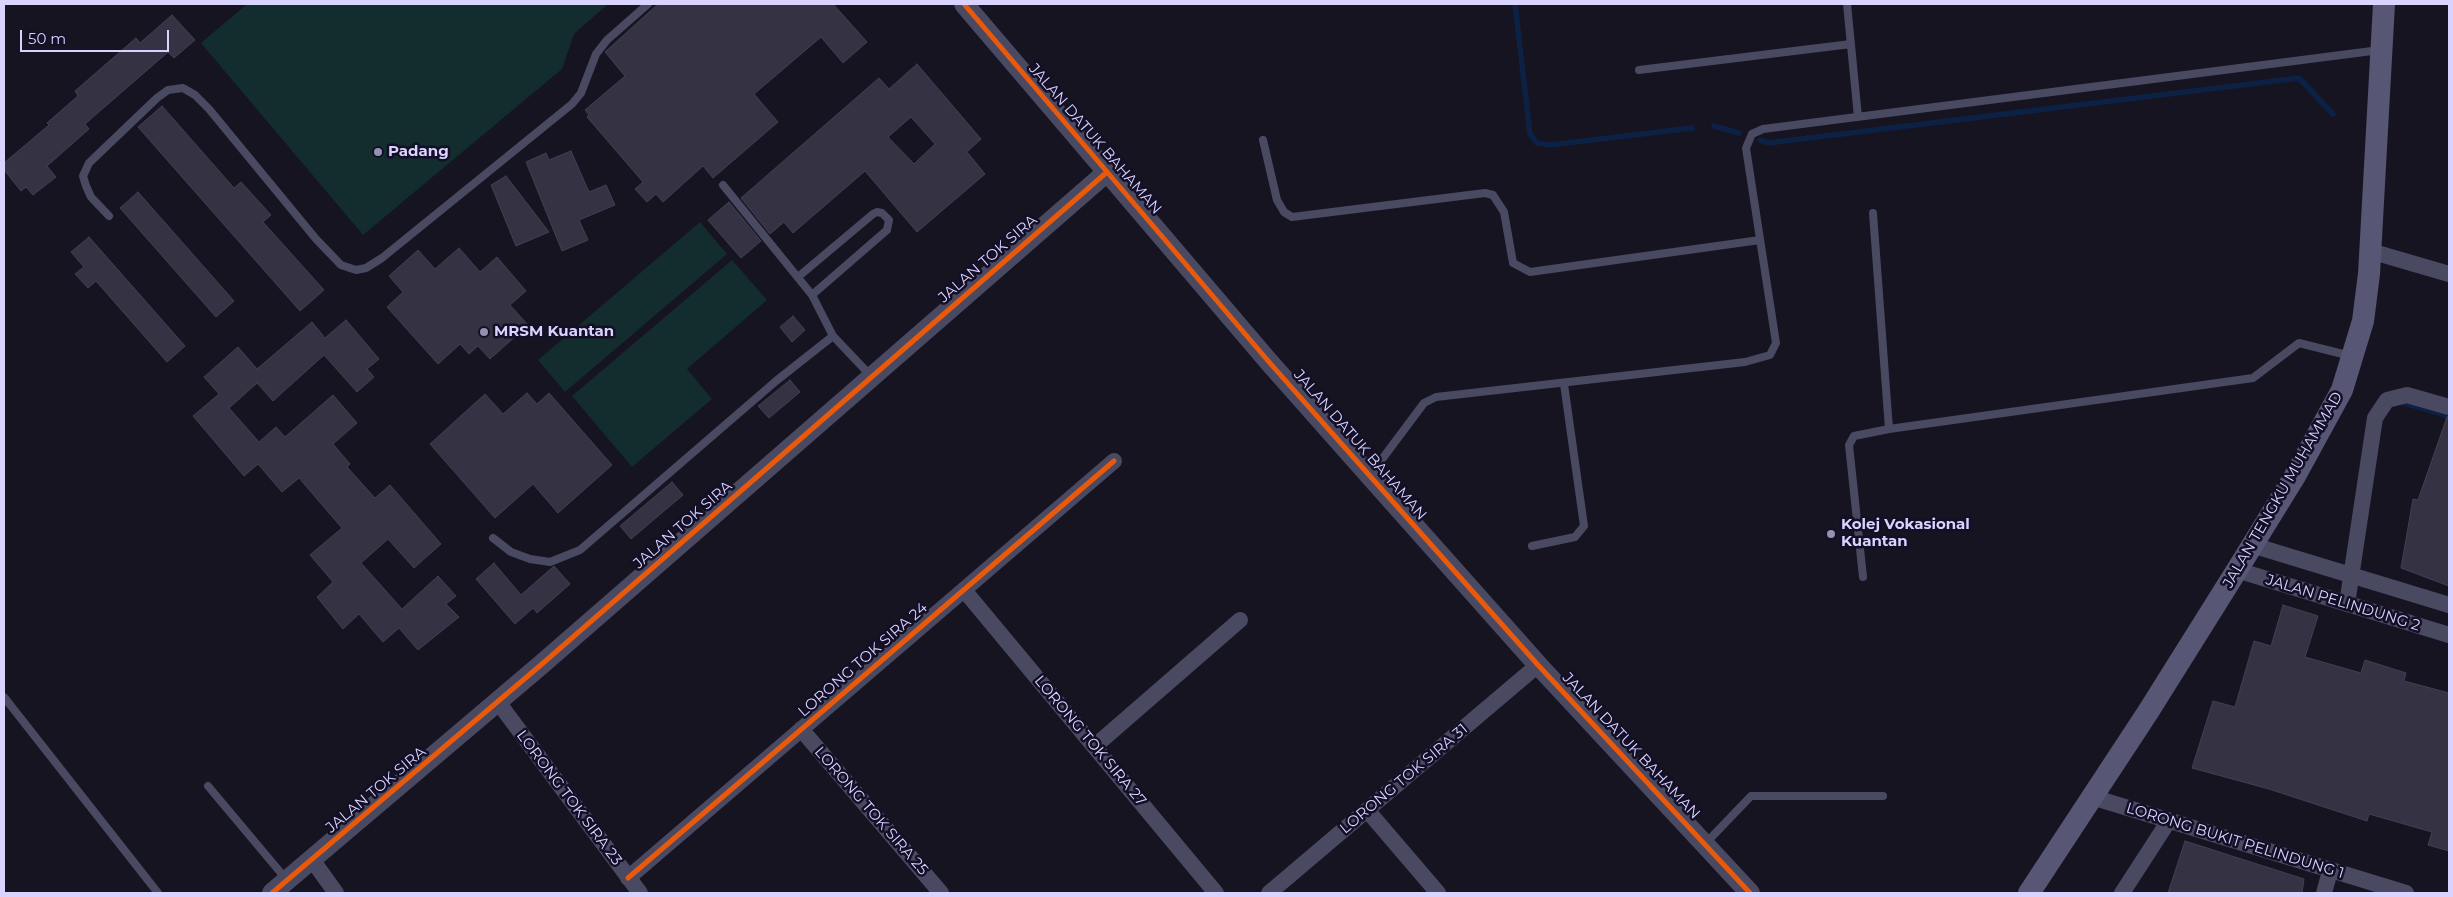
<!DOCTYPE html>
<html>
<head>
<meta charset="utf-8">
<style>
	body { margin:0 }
	#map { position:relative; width:2453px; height:897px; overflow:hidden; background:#161421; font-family:Montserrat,sans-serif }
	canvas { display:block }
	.frame { position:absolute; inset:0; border:5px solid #d9d4ff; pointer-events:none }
	.scale { position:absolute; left:20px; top:30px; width:149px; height:22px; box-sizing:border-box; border:2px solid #d9d4ff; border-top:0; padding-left:6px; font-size:15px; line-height:18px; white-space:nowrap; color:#d9d4ff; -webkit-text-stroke:4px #130f26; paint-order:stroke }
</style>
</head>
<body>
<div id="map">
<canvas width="2453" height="897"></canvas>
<div class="frame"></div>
<div class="scale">50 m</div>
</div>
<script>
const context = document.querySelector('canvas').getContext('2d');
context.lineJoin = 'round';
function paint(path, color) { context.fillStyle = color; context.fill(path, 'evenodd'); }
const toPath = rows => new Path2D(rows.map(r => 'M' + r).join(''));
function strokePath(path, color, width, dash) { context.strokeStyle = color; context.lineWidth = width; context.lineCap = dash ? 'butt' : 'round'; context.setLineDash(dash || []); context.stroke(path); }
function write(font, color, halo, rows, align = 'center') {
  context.font = font + ' Montserrat,sans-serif'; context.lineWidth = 5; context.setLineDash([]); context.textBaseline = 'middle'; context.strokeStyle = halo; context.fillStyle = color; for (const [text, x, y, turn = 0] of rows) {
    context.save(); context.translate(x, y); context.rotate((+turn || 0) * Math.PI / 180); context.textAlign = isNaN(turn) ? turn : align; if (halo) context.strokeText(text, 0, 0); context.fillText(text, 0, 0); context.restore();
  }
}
paint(toPath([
	[247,4,608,4,574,34,562,69,363,235,201,43],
	[700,222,727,254,565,392,538,360],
	[732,260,767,300,687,369,712,399,632,467,572,396]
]), '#132c2d');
strokePath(toPath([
	[1515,4,1530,134,1537,143,1550,145,1692,128],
	[1714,126,1739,133],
	[1760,140,1768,143,2299,78,2333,114],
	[2401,402,2449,416]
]), '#0d2144', 5.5);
const building = toPath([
	[658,4,833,4,867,42,843,63,821,37,754,94,778,122,713,178,703,166,663,202,656,194,647,202,635,189,643,182,587,117,589,115,585,110,625,76,605,52,658,4],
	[172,15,195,40,174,58,168,52,85,124,89,129,47,166,56,177,33,195,26,187,21,191,4,170,4,163,49,125,47,123,78,96,75,91,136,38,140,43,172,15],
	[917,64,981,139,967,152,985,174,917,232,865,171,793,233,784,222,770,234,741,198,879,78,889,89,917,64],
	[911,117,935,144,914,164,888,137,911,117],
	[162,106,234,188,241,182,271,215,263,222,324,290,300,311,138,127,162,106],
	[571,151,589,192,606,185,615,205,579,220,588,240,562,251,526,162,546,153,549,160,571,151],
	[506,176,549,232,516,246,491,185,506,176],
	[138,192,234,301,216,317,120,208,138,192],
	[729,202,761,241,741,258,708,220,729,202],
	[89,237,185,346,167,362,96,281,88,288,75,274,84,267,71,252,89,237],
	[459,248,480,272,497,257,526,291,510,305,528,325,490,359,478,346,469,354,460,344,438,364,387,307,403,292,389,276,418,250,435,269,459,248],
	[793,316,805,330,792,342,780,327,793,316],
	[346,320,379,359,367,369,374,377,357,392,324,355,273,401,257,383,229,408,259,442,276,427,285,437,333,395,357,423,333,444,350,464,347,467,375,498,390,485,441,544,414,568,388,539,361,563,402,609,438,576,456,596,446,604,459,617,418,650,399,628,383,642,359,614,343,629,317,597,333,582,310,555,342,528,299,478,282,492,258,464,244,476,193,416,219,394,204,377,238,347,257,369,312,322,325,338,346,320],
	[790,380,800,392,769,418,758,406,790,380],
	[527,393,537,404,549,393,612,465,558,513,533,484,495,518,430,444,485,394,503,414,527,393],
	[2447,417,2449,417,2449,586,2401,568,2413,499,2418,500,2447,417],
	[672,482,683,495,631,539,620,526,672,482],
	[494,563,521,595,554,566,570,584,537,613,533,608,515,624,476,579,494,563],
	[2283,605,2318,616,2305,657,2361,673,2365,660,2406,673,2404,681,2449,693,2449,851,2428,845,2432,832,2369,814,2367,821,2269,789,2192,768,2213,701,2235,707,2254,641,2271,646,2283,605],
	[2185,841,2304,879,2302,893,2168,893,2185,841]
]);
paint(building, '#343243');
strokePath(building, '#433f54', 1);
strokePath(toPath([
	[1847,4,1858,117],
	[1639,70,1851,44],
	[1263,140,1277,200,1284,212,1292,217,1485,193,1493,195,1504,212,1513,263,1530,272,1760,240],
	[723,185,812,295,833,336,871,376],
	[1873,213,1889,429],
	[109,216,91,197,86,186,83,176,89,163,157,98,168,90,183,88,195,95,209,109,316,239,341,265,356,270,366,268,382,258,572,104,581,93,596,54,607,40,648,4],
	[798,277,873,214,877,212,882,213,889,220,887,230,812,295],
	[1371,474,1424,403,1436,397,1745,362,1770,355,1776,343,1746,148,1752,134,1763,129,2380,50],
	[493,538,511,552,530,559,550,562,580,550,776,381,833,336],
	[1532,546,1575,537,1584,526,1564,384],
	[1863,577,1849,445,1854,436,1889,429,2253,378,2299,343,2351,356],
	[4,697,158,893],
	[208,786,286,879],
	[1705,844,1751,796,1883,796]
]), '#4a4962', 8);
strokePath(toPath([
	[2370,251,2449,274],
	[2252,545,2449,605],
	[2237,570,2449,635],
	[964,590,1216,893],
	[2347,604,2375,418,2387,400,2407,395,2449,407],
	[498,702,640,893],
	[801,729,941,893],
	[1095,746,1240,620],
	[2092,797,2406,893],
	[1367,810,1438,893],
	[313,861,336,893],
	[628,878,1114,461],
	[1269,893,1538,665],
	[2122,893,2168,822],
	[2324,893,2330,871]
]), '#4a4962', 16);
strokePath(toPath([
	[964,4,1269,362,1370,476,1538,665,1750,893],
	[272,893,542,664,1107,172]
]), '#4a4962', 20);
strokePath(toPath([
	[2029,893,2148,712,2237,570,2295,476,2342,390,2363,321,2369,274,2384,4]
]), '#575674', 22);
strokePath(toPath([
	[964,4,1269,362,1370,476,1538,665,1750,893],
	[628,878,1114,461],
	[272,893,542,664,1107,172]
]), '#e8590c', 5);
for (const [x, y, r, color] of [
	[378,152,5,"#9591b1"],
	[484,332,5,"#9591b1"],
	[1831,534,5,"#9591b1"]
]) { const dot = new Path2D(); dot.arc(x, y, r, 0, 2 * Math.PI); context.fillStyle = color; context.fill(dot); strokePath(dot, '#130f26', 2); }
write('15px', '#d9d4ff', '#130f26', [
	["JALAN DATUK BAHAMAN",1095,139,49],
	["JALAN TOK SIRA",988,259,-41],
	["JALAN DATUK BAHAMAN",1360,445,49],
	["JALAN TENGKU MUHAMMAD",2283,490,-60],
	["JALAN TOK SIRA",683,525,-41],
	["JALAN PELINDUNG 2",2343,603,17],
	["LORONG TOK SIRA 24",863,660,-41],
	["LORONG TOK SIRA 27",1090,741,50],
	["JALAN DATUK BAHAMAN",1631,746,47],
	["LORONG TOK SIRA 31",1404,779,-40],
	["JALAN TOK SIRA",376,790,-40],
	["LORONG TOK SIRA 23",569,798,53],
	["LORONG TOK SIRA 25",871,811,49],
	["LORONG BUKIT PELINDUNG 1",2235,841,17]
]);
write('bold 15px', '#d9d4ff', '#130f26', [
	["Padang",388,152],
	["MRSM Kuantan",494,332],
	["Kolej Vokasional",1841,525],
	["Kuantan",1841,542]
], 'left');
</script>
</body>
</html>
